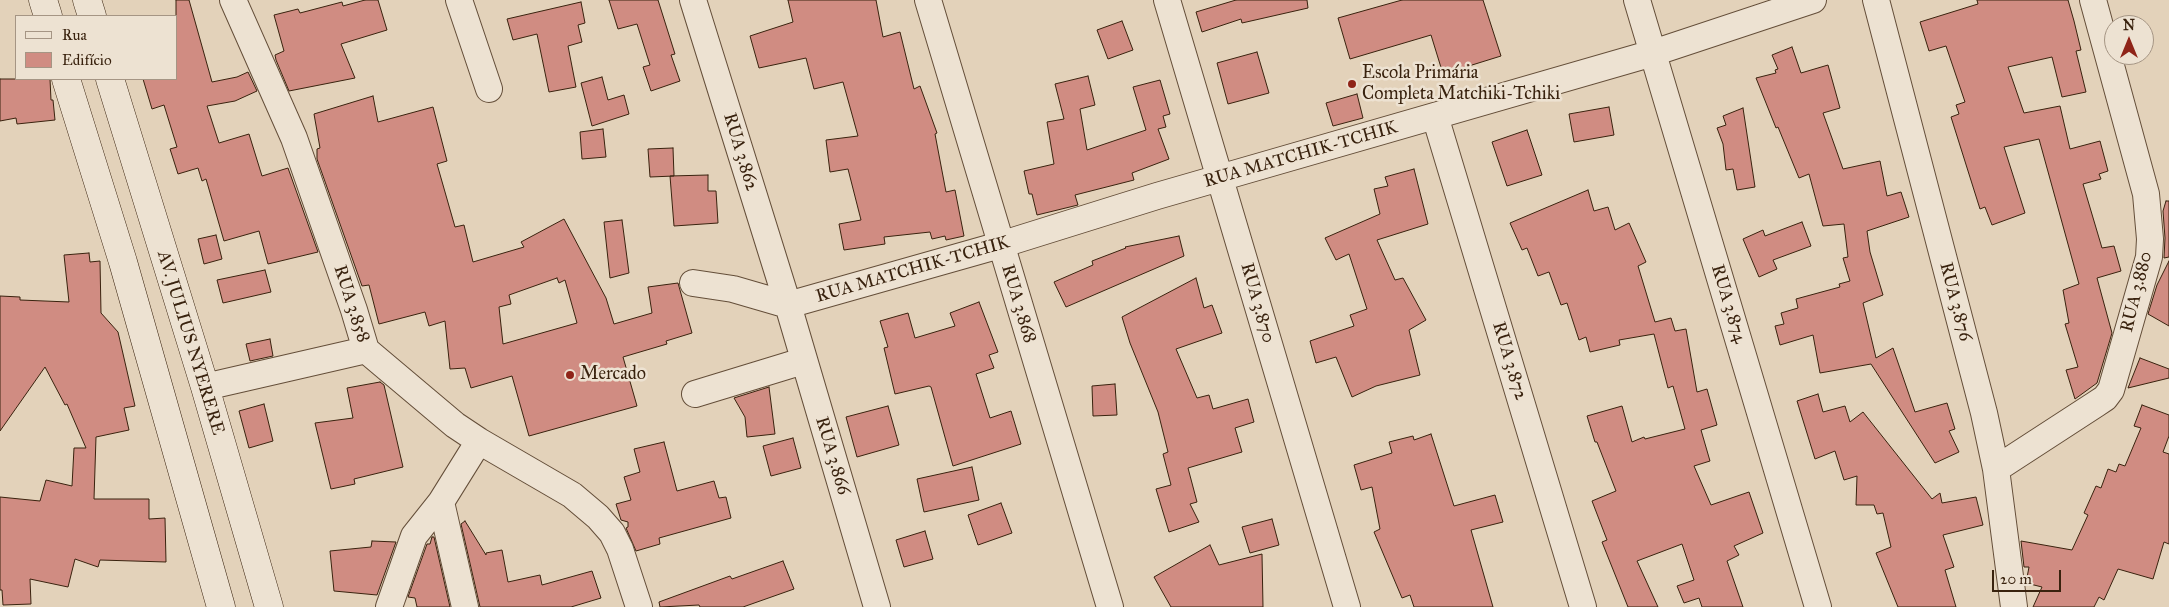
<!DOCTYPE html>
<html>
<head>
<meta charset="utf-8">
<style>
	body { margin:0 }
	#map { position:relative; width:2169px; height:607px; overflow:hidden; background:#e3d2ba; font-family:"IM FELL Great Primer",serif }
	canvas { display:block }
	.legend { position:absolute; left:15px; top:15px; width:162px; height:65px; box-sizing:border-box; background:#ede2d2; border:1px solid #a59584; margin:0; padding:6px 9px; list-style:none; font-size:15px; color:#39220e }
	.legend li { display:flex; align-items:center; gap:10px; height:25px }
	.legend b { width:25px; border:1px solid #a59584 }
	.north { position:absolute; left:2104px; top:15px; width:50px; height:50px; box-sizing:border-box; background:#ede2d2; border:1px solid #a59584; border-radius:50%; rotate:0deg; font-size:14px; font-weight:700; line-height:20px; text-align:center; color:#39220e }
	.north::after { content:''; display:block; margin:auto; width:18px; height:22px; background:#8f2418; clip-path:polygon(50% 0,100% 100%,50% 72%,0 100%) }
	.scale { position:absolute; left:1992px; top:570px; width:69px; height:22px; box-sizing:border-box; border:2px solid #39220e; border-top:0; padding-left:6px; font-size:15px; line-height:18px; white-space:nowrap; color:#39220e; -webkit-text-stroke:4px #ede2d2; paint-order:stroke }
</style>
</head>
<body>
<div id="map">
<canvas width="2169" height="607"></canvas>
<ul class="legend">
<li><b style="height:6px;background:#ede2d2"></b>Rua</li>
<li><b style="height:14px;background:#d08c82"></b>Edifício</li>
</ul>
<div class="north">N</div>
<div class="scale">20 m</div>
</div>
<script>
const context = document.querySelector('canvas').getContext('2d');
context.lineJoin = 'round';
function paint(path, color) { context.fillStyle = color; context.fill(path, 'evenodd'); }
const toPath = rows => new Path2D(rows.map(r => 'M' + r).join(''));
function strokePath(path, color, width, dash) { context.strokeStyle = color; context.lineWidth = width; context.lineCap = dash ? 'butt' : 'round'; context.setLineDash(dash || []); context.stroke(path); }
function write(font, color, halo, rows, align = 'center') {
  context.font = font + ' "IM FELL Great Primer",serif'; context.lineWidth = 5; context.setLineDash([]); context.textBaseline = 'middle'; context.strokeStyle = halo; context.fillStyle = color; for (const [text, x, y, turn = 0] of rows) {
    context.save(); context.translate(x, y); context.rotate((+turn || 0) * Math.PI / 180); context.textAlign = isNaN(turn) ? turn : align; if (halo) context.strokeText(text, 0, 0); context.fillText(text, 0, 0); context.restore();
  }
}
const building = toPath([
	[176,0,189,0,212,82,237,77,248,72,257,91,235,101,207,106,219,143,249,134,262,176,288,168,318,252,268,264,259,231,224,241,206,179,202,181,198,168,178,174,170,149,177,147,164,105,152,109,143,79,176,79,176,0],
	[365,0,378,0,387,30,341,44,355,78,289,91,276,60,275,55,284,51,274,15,298,9,300,13,342,2,343,6,365,0],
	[609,0,658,0,675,54,671,55,680,81,651,91,643,67,650,65,637,24,618,29,609,0],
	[788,0,876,0,883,37,900,32,914,89,920,86,937,133,935,134,946,192,955,190,964,236,946,240,945,236,932,239,930,232,884,237,885,244,844,250,839,224,861,220,848,169,830,172,826,140,858,136,843,82,814,89,806,58,759,68,750,36,793,22,788,0],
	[1236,0,1307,0,1308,8,1242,23,1241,19,1202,32,1196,12,1236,0],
	[1402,0,1483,0,1501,56,1443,74,1431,35,1350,59,1338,18,1402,0],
	[1977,0,2068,0,2074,21,2081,50,2076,51,2086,92,2062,97,2052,57,2008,67,2024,113,2060,106,2070,149,2100,141,2108,171,2099,174,2101,179,2083,184,2102,248,2114,246,2121,271,2097,278,2112,333,2097,383,2075,399,2066,370,2078,367,2065,324,2069,323,2063,290,2079,284,2039,139,2004,147,2025,213,1992,225,1985,207,1980,209,1951,117,1959,114,1956,105,1965,102,1946,46,1929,51,1920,22,1978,4,1977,0],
	[581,2,585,23,578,25,582,42,568,46,576,87,549,92,537,34,513,40,507,19,581,2],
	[1122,21,1133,50,1108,59,1097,30,1122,21],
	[1792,47,1801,73,1828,65,1840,108,1823,113,1843,169,1880,161,1887,196,1901,192,1909,217,1867,231,1870,252,1883,295,1863,303,1876,358,1893,348,1915,412,1947,403,1955,429,1949,431,1959,452,1935,463,1871,364,1820,373,1813,335,1780,345,1775,326,1784,324,1781,313,1798,308,1796,299,1840,287,1839,284,1850,281,1843,258,1848,257,1844,224,1823,226,1809,174,1799,178,1778,127,1776,128,1756,78,1776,73,1775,70,1778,69,1772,55,1792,47],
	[1257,52,1269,93,1228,104,1217,63,1257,52],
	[1088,76,1095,105,1080,109,1087,150,1146,130,1133,87,1160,80,1170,114,1163,116,1166,127,1158,129,1169,159,1132,173,1134,180,1075,195,1078,205,1037,215,1032,194,1029,194,1024,171,1054,164,1047,122,1064,119,1055,84,1088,76],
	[602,77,608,100,624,95,629,114,592,126,581,83,602,77],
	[0,79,50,79,51,100,53,100,55,120,17,124,16,118,0,121,0,79],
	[1357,94,1363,118,1333,126,1326,103,1357,94],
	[373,96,378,122,433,107,447,161,437,164,455,227,464,225,473,262,524,247,521,242,564,219,606,298,614,324,652,313,648,287,678,283,692,333,666,341,667,344,623,357,637,406,529,436,512,376,471,388,465,368,450,369,445,321,429,326,425,312,379,324,369,285,362,286,317,159,317,149,320,148,314,114,373,96],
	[557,278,559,283,565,280,577,323,503,344,499,307,511,304,509,295,557,278],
	[1609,107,1614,135,1574,142,1569,114,1609,107],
	[1743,108,1755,187,1737,190,1733,169,1726,170,1723,144,1717,128,1726,125,1723,116,1743,108],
	[603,129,606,157,582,159,580,132,603,129],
	[1527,130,1542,175,1507,186,1492,142,1527,130],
	[673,148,674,176,650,177,648,149,673,148],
	[1414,169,1428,224,1377,240,1395,280,1403,278,1426,320,1409,330,1420,375,1376,386,1352,397,1336,357,1316,363,1310,341,1354,326,1350,315,1367,309,1349,254,1336,260,1325,238,1380,214,1374,189,1388,186,1385,177,1414,169],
	[708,175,708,191,716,191,718,223,674,226,670,176,708,175],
	[1588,190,1594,211,1608,207,1615,230,1629,223,1646,262,1638,266,1655,322,1671,318,1675,331,1686,329,1697,392,1707,389,1717,425,1701,430,1710,461,1694,466,1711,505,1749,492,1763,533,1734,546,1739,555,1727,561,1743,607,1702,607,1699,598,1684,603,1677,586,1694,580,1682,544,1637,561,1658,607,1628,607,1602,542,1607,540,1592,501,1616,491,1597,442,1595,442,1587,416,1622,406,1632,442,1644,437,1645,439,1685,429,1673,386,1668,388,1654,334,1619,340,1620,345,1590,352,1586,337,1579,340,1567,303,1561,305,1549,272,1538,276,1527,248,1522,250,1510,223,1588,190],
	[2166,201,2169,201,2169,257,2164,258,2165,238,2163,211,2166,201],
	[622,220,629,273,610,278,604,222,622,220],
	[1802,222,1811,246,1773,260,1777,269,1759,277,1743,239,1763,230,1765,236,1802,222],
	[216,235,222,259,204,264,198,239,216,235],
	[1179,236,1184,256,1066,307,1054,282,1093,265,1092,261,1126,248,1125,247,1179,236],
	[89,253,90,262,100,261,101,313,118,332,135,406,124,408,129,430,96,437,94,499,149,499,149,519,165,518,166,562,100,560,98,567,75,559,68,587,30,579,31,604,3,605,2,590,0,590,0,497,40,501,46,480,72,486,74,448,86,448,67,404,65,405,45,367,0,431,0,296,20,297,20,300,69,302,64,255,89,253],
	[2169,261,2169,326,2148,314,2157,285,2169,261],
	[265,270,271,292,223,303,217,280,265,270],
	[1196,278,1204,308,1212,305,1222,333,1176,349,1197,398,1209,395,1213,409,1248,399,1254,422,1235,428,1242,452,1188,468,1197,502,1190,504,1199,522,1169,532,1156,489,1171,485,1163,454,1168,452,1158,412,1130,343,1122,317,1196,278],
	[979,302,998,352,989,355,994,368,976,374,990,418,1011,411,1021,444,953,466,931,387,929,386,895,394,884,348,888,347,880,321,908,313,915,338,955,326,950,313,979,302],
	[270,339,273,356,250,361,246,344,270,339],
	[2140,358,2169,369,2169,378,2128,388,2140,358],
	[380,382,384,385,403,467,354,479,355,484,331,489,315,423,353,418,347,388,380,382],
	[1115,384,1117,415,1093,416,1092,386,1115,384],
	[769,387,775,434,747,437,745,417,734,398,769,387],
	[1818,394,1823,412,1845,406,1850,422,1863,412,1932,499,1940,493,1942,503,1976,497,1983,525,1943,535,1954,567,1945,570,1956,607,1898,607,1876,553,1891,547,1883,513,1877,514,1874,505,1856,505,1857,476,1844,480,1835,451,1815,459,1797,401,1818,394],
	[264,404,273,441,249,448,239,411,264,404],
	[2142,405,2169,415,2169,436,2163,452,2169,454,2169,544,2164,542,2153,579,2118,569,2104,600,2099,597,2094,607,2033,607,2042,587,2026,583,2029,567,2024,567,2021,541,2072,550,2088,515,2084,513,2096,486,2101,488,2108,469,2116,472,2119,464,2125,466,2141,428,2134,426,2142,405],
	[888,406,899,445,857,457,846,417,888,406],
	[1431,434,1454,506,1495,495,1503,522,1471,530,1493,607,1414,607,1410,595,1402,598,1374,532,1380,529,1372,487,1361,490,1354,465,1392,453,1389,442,1413,436,1414,440,1431,434],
	[793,438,801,468,771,476,763,446,793,438],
	[664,442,677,491,714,481,719,498,726,497,731,518,659,538,660,544,636,551,626,528,628,527,628,522,621,520,616,504,631,500,624,477,640,472,634,449,664,442],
	[972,467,979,500,924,512,917,479,972,467],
	[1001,503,1012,533,978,545,968,515,1001,503],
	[1272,519,1279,545,1250,553,1242,527,1272,519],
	[465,521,486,555,486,553,502,550,508,582,540,575,542,585,592,571,601,598,571,607,480,607,461,524,465,521],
	[925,531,933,559,904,567,896,540,925,531],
	[432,537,434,537,450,607,417,607,415,598,408,597,427,544,430,544,432,537],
	[372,541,396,542,377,595,334,591,330,551,371,547,372,541],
	[1210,545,1219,565,1262,554,1263,607,1171,607,1154,577,1210,545],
	[783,561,794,589,743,607,700,607,699,605,660,607,659,602,730,576,732,579,783,561]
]);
paint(building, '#d08c82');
strokePath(building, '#39220e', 1);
const minor = toPath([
	[233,0,294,138,354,310,366,350,455,425,479,441,572,495,598,517,612,533,620,549,639,607],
	[459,0,489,89],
	[693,0,788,305,877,607],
	[928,0,1110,607],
	[1167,0,1347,607],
	[1637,0,1818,607],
	[1876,0,1984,413,1996,469,2014,607],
	[1435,116,1583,607],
	[693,283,733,289,788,305],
	[788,305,1000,245,1157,196,1653,53,1813,0],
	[205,387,366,350],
	[695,394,803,361],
	[1996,469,2096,404,2105,398,2111,390,2149,257,2150,239,2146,194,2093,0],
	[441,502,465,607],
	[389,607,414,536,441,502,479,441]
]);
const secondary = toPath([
	[43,0,48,16],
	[87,0,92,16],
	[66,79,123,262,221,607],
	[110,79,205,387,269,607]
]);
strokePath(minor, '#644e39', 28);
strokePath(secondary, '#39220e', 29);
strokePath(minor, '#ede2d2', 26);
strokePath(secondary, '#ede2d2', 28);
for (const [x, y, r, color] of [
	[1352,84,5,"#8f2418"],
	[570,375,5,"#8f2418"]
]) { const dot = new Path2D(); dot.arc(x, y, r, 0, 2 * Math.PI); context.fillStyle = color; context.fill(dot); strokePath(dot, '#ede2d2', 2); }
write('18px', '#39220e', '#ede2d2', [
	["Escola Primária",1362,74],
	["Completa Matchiki-Tchiki",1362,95],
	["Mercado",580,375]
], 'left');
write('18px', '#39220e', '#ede2d2', [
	["RUA 3.862",740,152,73],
	["RUA MATCHIK-TCHIK",1301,155,-16],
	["RUA MATCHIK-TCHIK",913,270,-16],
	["RUA 3.880",2137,292,-76],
	["RUA 3.876",1955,302,75],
	["RUA 3.870",1257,303,74],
	["RUA 3.858",351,304,72],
	["RUA 3.868",1018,304,73],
	["RUA 3.874",1728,304,73],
	["AV. JULIUS NYERERE",190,343,73],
	["RUA 3.872",1509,361,73],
	["RUA 3.866",832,456,73]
]);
</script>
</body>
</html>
